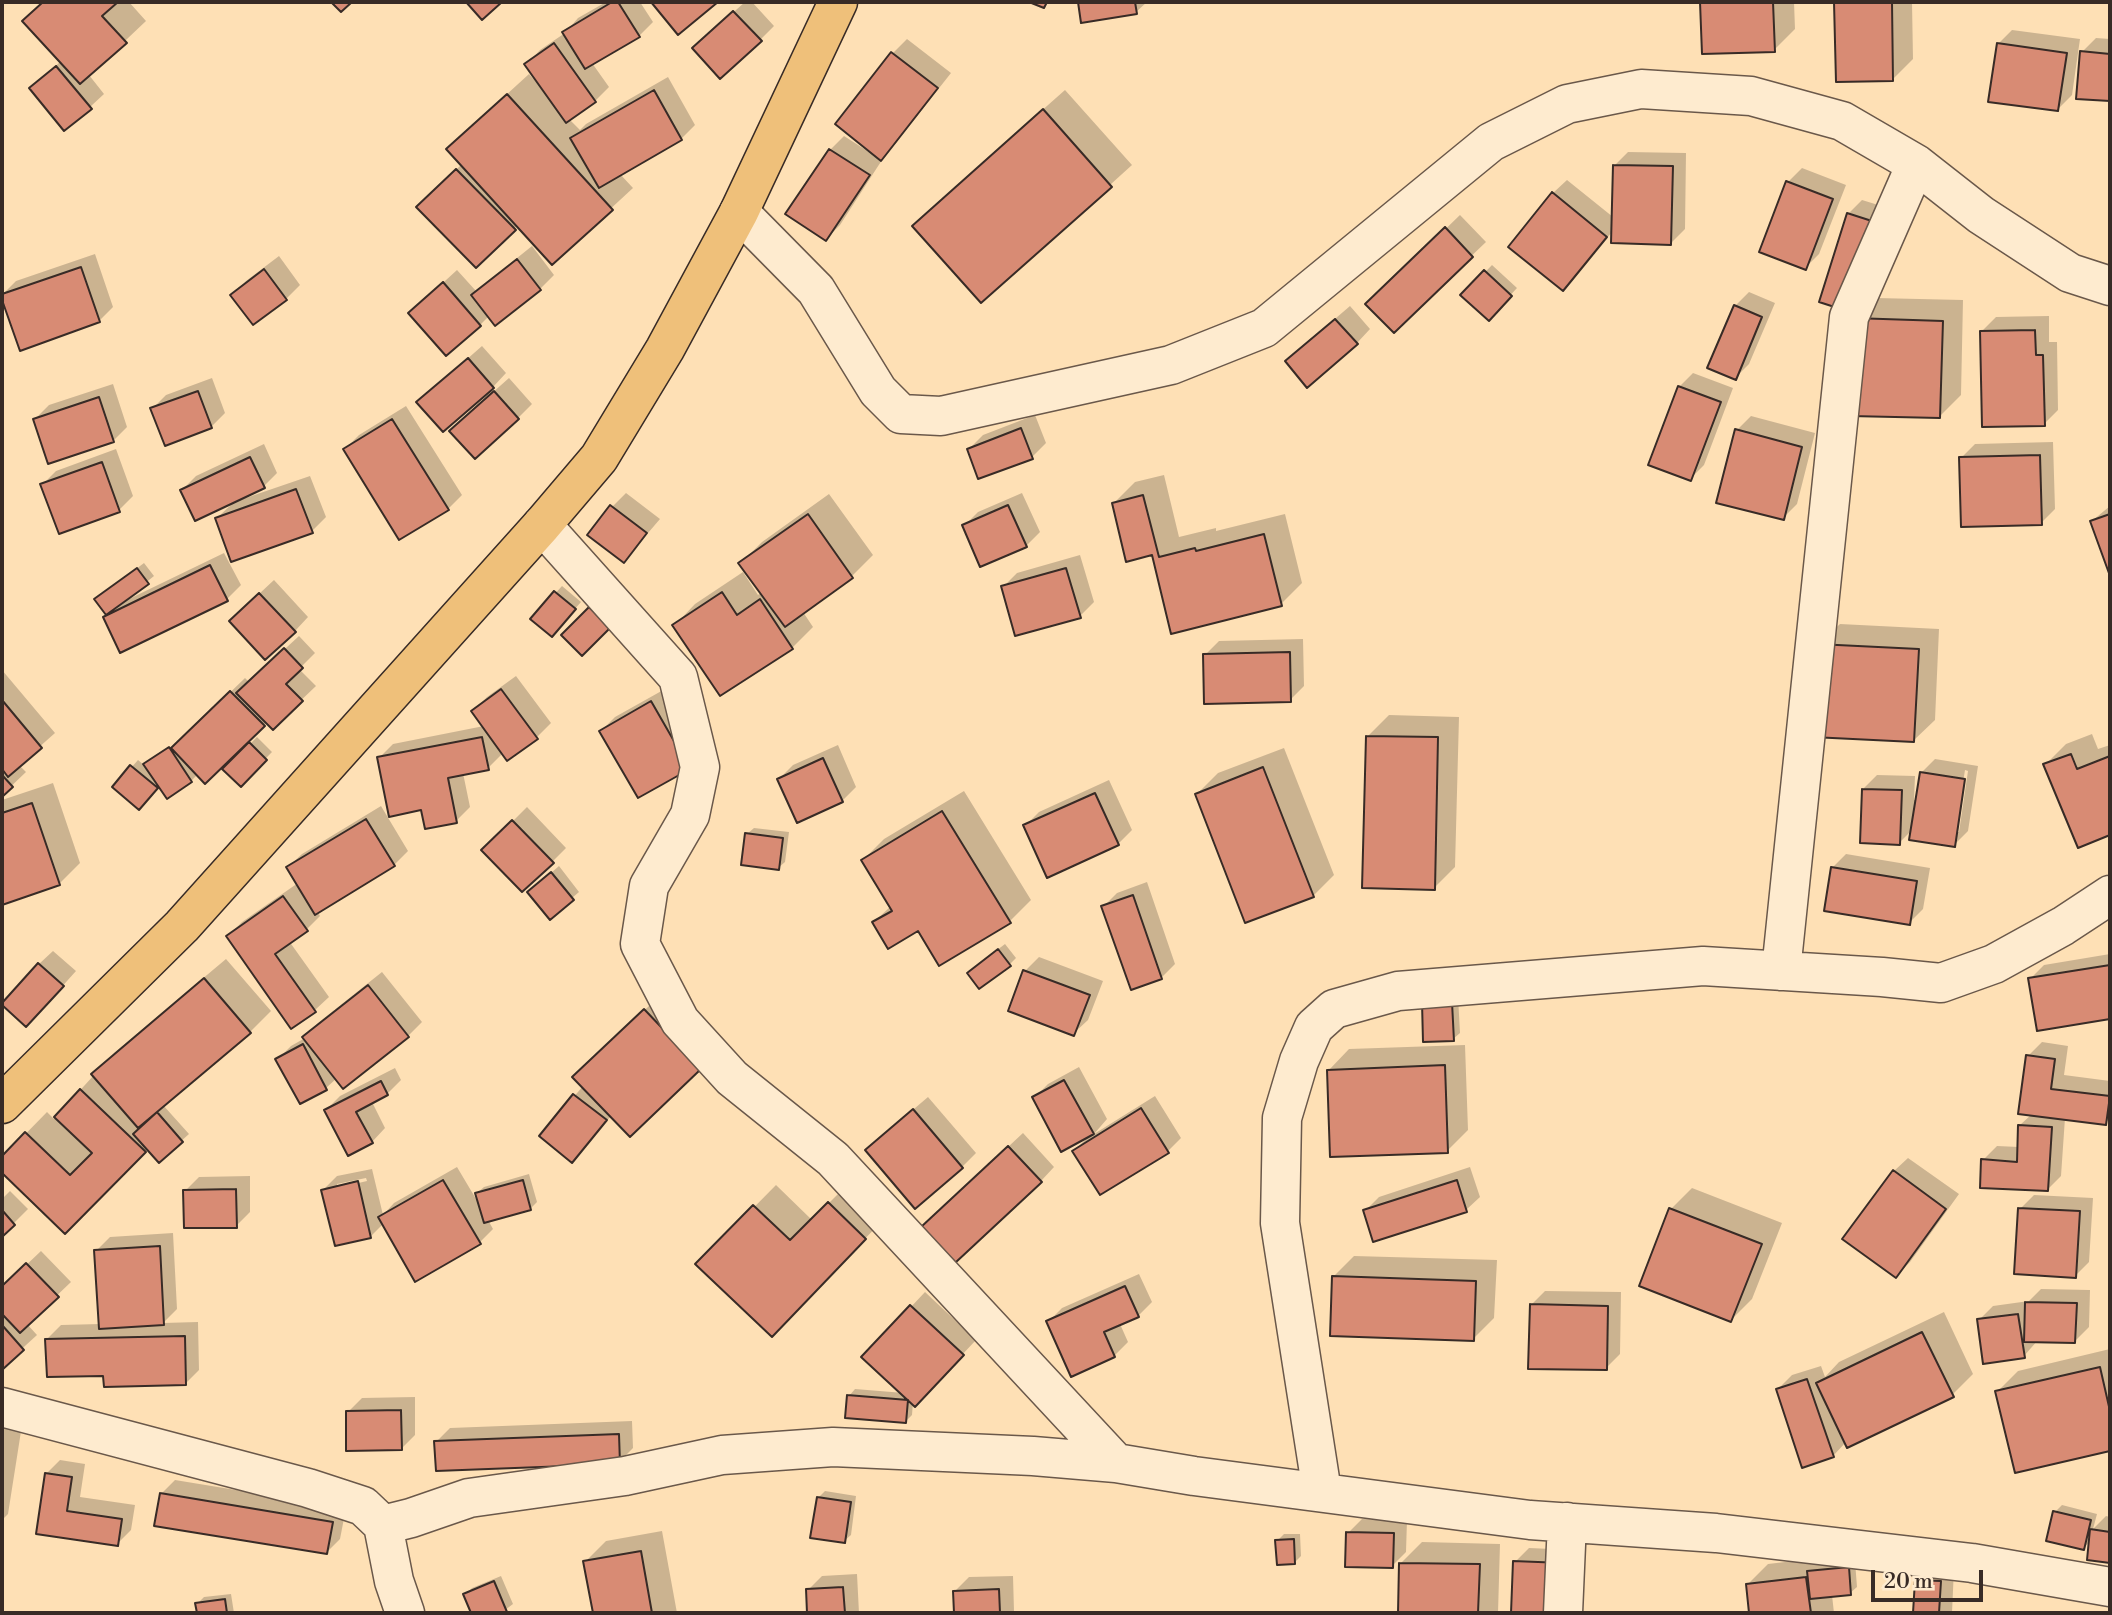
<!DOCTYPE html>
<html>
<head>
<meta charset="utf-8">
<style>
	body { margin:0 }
	#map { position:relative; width:2112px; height:1615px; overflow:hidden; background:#fee0b5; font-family:"Libre Bodoni",serif }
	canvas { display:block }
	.frame { position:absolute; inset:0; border:4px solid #382b26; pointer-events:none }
	.scale { position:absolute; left:1871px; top:1570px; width:112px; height:32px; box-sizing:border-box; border:4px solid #382b26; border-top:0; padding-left:9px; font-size:21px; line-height:24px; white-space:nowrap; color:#382b26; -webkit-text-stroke:5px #feebcf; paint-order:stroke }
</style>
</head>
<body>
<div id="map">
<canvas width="2112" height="1615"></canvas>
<div class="frame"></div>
<div class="scale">20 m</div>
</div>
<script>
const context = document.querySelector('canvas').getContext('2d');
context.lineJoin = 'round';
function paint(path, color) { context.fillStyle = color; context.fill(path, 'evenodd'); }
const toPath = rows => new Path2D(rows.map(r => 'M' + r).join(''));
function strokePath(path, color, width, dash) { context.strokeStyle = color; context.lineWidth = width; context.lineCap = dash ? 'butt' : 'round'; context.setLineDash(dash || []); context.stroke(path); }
paint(toPath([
	[43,2,129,2,146,21,89,75,104,94,90,107,32,88,61,61,24,21],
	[606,2,640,2,653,22,639,36,592,63,609,87,595,101,569,119,580,130,586,124,668,77,695,125,681,139,620,174,633,188,553,262,518,225,476,265,418,207,462,164,470,128,529,74,538,84,540,82,527,64,540,50,565,33,578,18],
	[745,2,752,2,774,26,760,40,709,34],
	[1079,2,1147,2,1136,12,1083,21],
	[1702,2,1794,2,1795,29,1774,50,1704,53],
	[1836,2,1912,2,1913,59,1892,80,1838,80],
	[2012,30,2080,39,2072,95,2058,109,1998,44],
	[2096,38,2110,39,2110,100,2078,97,2082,52],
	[907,39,951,73,895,144,880,159,882,160,840,225,826,239,788,214,830,150,844,136,869,152,870,149,837,123,893,53],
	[1065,90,1132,165,982,301,935,205],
	[1628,152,1686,153,1685,229,1671,243,1613,231,1563,289,1553,193,1567,180,1613,217,1614,166],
	[1802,168,1846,185,1819,254,1805,268,1788,182],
	[1862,200,1888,208,1861,295,1848,214],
	[1460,215,1486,242,1394,330,1368,304],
	[532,246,554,275,540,289,489,316,480,325,410,313,457,270,476,291],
	[95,254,113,307,99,321,21,348,2,295,16,281],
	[279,256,300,285,286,299,233,295,246,281],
	[1492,265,1517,288,1489,318,1463,295],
	[1749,292,1775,303,1749,364,1735,378,1735,306],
	[1876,298,1963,300,1961,395,1940,416,1855,319],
	[1350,306,1370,329,1357,343,1301,348],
	[2049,316,2049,342,2057,342,2058,410,2044,424,1982,331,1996,317],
	[482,346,506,373,493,387,433,389],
	[1693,373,1733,388,1704,465,1690,479,1679,387],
	[212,378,225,413,211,427,152,409,166,395],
	[509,378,532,404,518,418,465,417],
	[113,384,127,427,113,441,35,419,49,405],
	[406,406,462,495,448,509,345,449,359,435],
	[1035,415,1046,443,1032,457,969,449,983,435],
	[1751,416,1815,433,1797,504,1783,518,1737,430],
	[2053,442,2055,509,2041,523,1961,458,1975,444],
	[264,444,277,473,264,486,182,490,196,476],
	[116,449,133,496,119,510,60,532,42,485,56,471],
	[1164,475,1179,537,1216,528,1216,531,1285,514,1302,583,1281,604,1172,632,1153,553,1114,503,1135,482],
	[310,476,326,517,312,531,217,518,234,502],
	[626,493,660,519,624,561,612,507],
	[1022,493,1040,532,1026,546,964,526,978,512],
	[829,494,873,555,852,576,803,612,813,627,792,648,675,625,695,604,743,572,758,595,762,592,741,563,762,542],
	[2110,506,2110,571,2092,521],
	[224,553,241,585,227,599,108,615,96,599,144,563,154,576,128,597,129,599],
	[1080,555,1094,602,1080,616,1003,587,1017,573],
	[274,580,308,617,295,631,245,607],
	[562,586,581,602,558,628,532,619],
	[1840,624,1939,629,1935,720,1913,741,1818,645],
	[299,636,315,653,299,669,316,686,273,727,267,722,205,781,198,774,191,781,159,785,145,801,115,786,138,760,144,765,151,759,151,761,177,744,176,742,177,744,245,678,249,682],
	[1303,639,1304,686,1290,700,1205,655,1219,641],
	[2,670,55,733,19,765,26,772,2,795],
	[516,676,551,723,537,737,508,759,503,753,488,768,463,773,470,807,456,821,423,808,379,758,393,744,484,726,473,711,487,697],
	[665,689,703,753,601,731,615,717],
	[1389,715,1459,717,1455,867,1434,888,1368,736],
	[2092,734,2098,749,2110,745,2110,833,2079,846,2045,765,2066,744],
	[257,737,272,752,241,784,225,769],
	[838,745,856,787,842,801,779,779,793,765],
	[1284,748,1334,875,1313,896,1197,794,1218,773],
	[1935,759,1978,766,1968,831,1954,845,1912,830,1899,843,1863,789,1877,775,1915,776,1914,800,1917,800,1921,773],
	[1965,770,1968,771,1959,832,1955,832],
	[1109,780,1132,830,1118,844,1025,826,1039,812],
	[53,783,80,863,59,884,2,903,2,800],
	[964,791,1031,900,1010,921,918,929,874,922,891,906,863,860,884,839],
	[381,806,408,851,394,865,317,911,320,916,307,929,289,941,329,997,315,1010,228,936,242,922,298,883,288,867,302,854],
	[527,807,566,848,552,862,484,850],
	[754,828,789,832,785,862,778,868,747,834],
	[1846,854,1930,868,1923,909,1909,923,1832,868],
	[559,866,579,892,572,898,536,886],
	[1147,882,1175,964,1161,978,1103,907,1117,893],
	[1005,944,1016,958,1010,964,976,966],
	[53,951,76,971,40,1011,39,964],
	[2110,954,2110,1017,2039,1029,2030,979,2044,965],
	[1039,957,1103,981,1088,1020,1074,1033,1025,971],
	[226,959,271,1011,250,1032,163,1105,189,1134,159,1161,148,1148,65,1232,2,1171,2,1158,47,1112,54,1119,114,1053],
	[382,972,422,1022,408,1036,337,1078,326,1088,277,1060,291,1046,305,1038,318,1023],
	[666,990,721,1047,612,1115,572,1160,541,1136,583,1086,596,1056],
	[1458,996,1460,1033,1453,1039,1424,1040],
	[2042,1042,2068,1046,2064,1075,2110,1081,2110,1118,2105,1124,2065,1118,2061,1176,2047,1190,1983,1160,1997,1146,2019,1147,2020,1125,2032,1114,2028,1056],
	[1465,1045,1468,1130,1447,1151,1328,1071,1349,1049],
	[1079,1067,1107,1119,1094,1134,1155,1096,1181,1138,1168,1151,1074,1151,1090,1135,1034,1098,1048,1084],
	[395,1068,401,1080,387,1094,372,1102,385,1128,372,1142,326,1110,340,1096],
	[928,1097,976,1153,962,1167,881,1137],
	[1023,1133,1054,1167,1041,1181,937,1213],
	[1908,1158,1959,1194,1910,1262,1896,1276,1894,1171],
	[457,1167,479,1204,477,1193,484,1187,529,1174,537,1202,530,1209,488,1220,493,1229,480,1242,383,1224,370,1237,323,1190,337,1176,372,1169,383,1215,394,1203],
	[366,1178,367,1181,337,1188,337,1184],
	[1470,1167,1480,1197,1466,1210,1365,1211,1379,1197],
	[250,1176,250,1212,236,1226,185,1191,199,1177],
	[850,1182,886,1217,792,1314,698,1264,776,1185,812,1220],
	[1692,1188,1782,1223,1752,1299,1731,1320,1671,1209],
	[10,1191,28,1209,2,1235,2,1199],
	[2034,1195,2093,1198,2089,1262,2075,1276,2020,1209],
	[173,1233,177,1309,163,1323,198,1322,199,1370,185,1384,105,1374,47,1339,61,1325,100,1324,96,1251,110,1237],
	[41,1251,71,1282,27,1324,37,1335,2,1367,2,1288],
	[1354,1256,1497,1260,1494,1318,1473,1339,1333,1277],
	[1139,1274,1152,1302,1138,1316,1120,1324,1128,1342,1114,1356,1048,1322,1062,1308],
	[2041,1289,2090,1290,2089,1327,2075,1341,2038,1340,2024,1356,1979,1320,1993,1306,2029,1301],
	[1545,1291,1621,1292,1620,1354,1606,1368,1531,1305],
	[925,1292,976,1340,929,1390,913,1402,912,1415,905,1422,849,1396,855,1389,904,1393,864,1357],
	[1944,1312,1973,1374,1952,1395,1846,1442,1833,1456,1778,1389,1792,1375,1821,1366,1825,1377,1839,1362],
	[2110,1349,2110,1449,2016,1471,1997,1392,2018,1371],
	[415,1397,415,1435,401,1449,348,1412,362,1398],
	[632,1421,633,1448,619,1462,436,1442,450,1428],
	[2,1422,22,1425,8,1514,2,1520],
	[60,1460,85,1464,80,1497,135,1505,131,1530,117,1544,38,1533,46,1474],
	[175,1480,346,1508,340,1539,326,1553,161,1494],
	[825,1491,856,1496,851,1535,844,1541,818,1498],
	[2062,1505,2097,1514,2093,1529,2106,1516,2110,1517,2110,1561,2089,1559,2091,1541,2083,1548,2055,1512],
	[1362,1519,1407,1520,1406,1552,1392,1566,1348,1533],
	[662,1531,677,1613,594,1613,585,1562,606,1541],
	[1284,1534,1300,1534,1301,1556,1294,1563,1277,1541],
	[1422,1542,1500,1544,1498,1613,1399,1613,1401,1563],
	[1529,1548,1576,1550,1573,1613,1513,1613,1515,1562],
	[1827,1557,1855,1561,1857,1587,1850,1593,1832,1595,1834,1613,1751,1613,1747,1585,1768,1564],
	[1930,1567,1954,1568,1952,1613,1887,1613,1915,1612,1917,1581],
	[857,1574,859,1613,809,1613,808,1590,822,1576],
	[501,1576,513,1604,501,1613,473,1613,465,1595,472,1588],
	[1013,1576,1014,1611,1012,1613,956,1613,955,1591,969,1577],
	[231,1594,234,1613,198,1613,197,1604,204,1597]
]), '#0003');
const building = toPath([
	[43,2,118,2,102,16,127,43,80,84,22,21,43,2],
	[331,2,352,2,341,12,331,2],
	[466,2,502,2,482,20,466,2],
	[612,2,618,2,640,37,585,69,562,32,612,2],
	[651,2,718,2,678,35,651,2],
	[1029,2,1047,2,1044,8,1029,2],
	[1078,2,1135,2,1137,14,1081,23,1078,2],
	[1700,2,1773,2,1775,52,1702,54,1700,2],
	[1834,2,1892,2,1893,81,1836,82,1834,2],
	[733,11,762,41,720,79,692,48,733,11],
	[554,43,596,102,566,123,524,64,554,43],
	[1997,43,2067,53,2058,111,1988,102,1997,43],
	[2080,51,2110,54,2110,101,2076,99,2080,51],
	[891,52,938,88,881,161,835,124,891,52],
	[56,66,92,109,64,131,29,88,56,66],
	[654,90,682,140,599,188,570,138,654,90],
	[507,94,613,210,552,265,446,149,507,94],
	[1043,109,1112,187,981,303,912,226,1043,109],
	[829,149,870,175,826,241,785,214,829,149],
	[1613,165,1673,166,1671,245,1611,243,1613,165],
	[456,169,516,230,476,268,416,207,456,169],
	[1786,181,1833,199,1806,270,1759,252,1786,181],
	[1552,192,1607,237,1563,291,1508,247,1552,192],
	[1847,213,1875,222,1847,311,1819,302,1847,213],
	[1445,227,1473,257,1394,333,1365,304,1445,227],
	[517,259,541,290,495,326,471,295,517,259],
	[81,267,100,322,20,351,2,300,2,294,81,267],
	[264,269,287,300,253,325,230,295,264,269],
	[1484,270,1512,296,1489,321,1460,295,1484,270],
	[443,282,481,326,446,356,408,313,443,282],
	[1734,305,1762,317,1736,380,1707,368,1734,305],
	[1853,318,1943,321,1940,418,1850,416,1853,318],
	[1335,319,1358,344,1307,388,1285,361,1335,319],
	[2035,330,2036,355,2043,355,2045,426,1982,427,1980,331,2035,330],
	[468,358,494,388,443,432,416,402,468,358],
	[1678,386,1721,402,1691,481,1648,465,1678,386],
	[198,391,212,428,165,446,150,408,198,391],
	[494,391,519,419,475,459,449,431,494,391],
	[99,397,114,442,48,464,33,419,99,397],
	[392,419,449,510,399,540,343,449,392,419],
	[1021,428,1033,459,978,479,967,449,1021,428],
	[1735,429,1802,447,1784,520,1716,503,1735,429],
	[2040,455,2042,525,1961,527,1959,457,2040,455],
	[250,457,265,488,195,521,180,490,250,457],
	[102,462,120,512,59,534,40,484,102,462],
	[296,489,313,533,231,562,215,518,296,489],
	[1143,495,1159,557,1195,548,1196,551,1264,534,1282,606,1171,634,1152,555,1126,562,1112,503,1143,495],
	[610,505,647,533,624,563,587,535,610,505],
	[1008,505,1027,547,980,567,962,525,1008,505],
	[808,514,853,578,785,627,738,563,808,514],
	[2110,514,2110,576,2090,521,2110,514],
	[210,565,228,601,120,653,103,617,210,565],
	[137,568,149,584,106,615,94,599,137,568],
	[1066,568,1081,618,1015,636,1001,586,1066,568],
	[554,591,576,609,552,637,530,619,554,591],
	[722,592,737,615,760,599,793,649,720,696,672,625,722,592],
	[259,593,296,632,265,660,229,621,259,593],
	[589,607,610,628,582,656,561,635,589,607],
	[1817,644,1919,649,1914,742,1812,737,1817,644],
	[284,648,303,668,286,684,303,701,273,730,236,693,284,648],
	[1290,652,1291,702,1204,704,1203,654,1290,652],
	[501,689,538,739,507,761,471,711,501,689],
	[230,691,265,726,205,784,171,748,230,691],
	[2,700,42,748,8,777,2,769,2,700],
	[651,701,690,769,638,798,599,731,651,701],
	[1366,736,1438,737,1435,890,1362,888,1366,736],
	[482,737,489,770,448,778,457,823,425,829,421,810,389,817,377,757,482,737],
	[249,742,267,760,241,787,222,769,249,742],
	[169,747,192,782,167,799,143,764,169,747],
	[2071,754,2077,769,2110,756,2110,835,2078,848,2043,764,2071,754],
	[823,758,843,802,797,823,777,779,823,758],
	[130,765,158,788,139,810,112,787,130,765],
	[1263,767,1314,897,1245,923,1195,794,1263,767],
	[1920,772,1965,779,1955,847,1909,840,1920,772],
	[2,775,13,787,2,797,2,775],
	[1862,789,1902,790,1900,845,1860,843,1862,789],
	[1095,793,1119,845,1047,878,1023,825,1095,793],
	[32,803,60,885,2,905,2,813,32,803],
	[942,811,1011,923,939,966,918,931,888,949,872,922,892,911,861,860,942,811],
	[366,819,395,866,315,915,286,867,366,819],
	[512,820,554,863,522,892,481,850,512,820],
	[745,833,783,838,779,870,741,865,745,833],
	[1831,867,1917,881,1910,925,1824,911,1831,867],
	[551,872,574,900,550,920,527,892,551,872],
	[1133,895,1162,979,1131,990,1101,906,1133,895],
	[283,896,308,931,275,954,316,1012,291,1029,226,936,283,896],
	[998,949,1011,966,979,989,967,973,998,949],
	[38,963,64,986,26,1027,2,1005,2,1003,38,963],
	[2110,965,2110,1019,2037,1031,2028,978,2110,965],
	[1023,970,1090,995,1074,1036,1008,1011,1023,970],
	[204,978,251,1033,138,1128,91,1074,204,978],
	[368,985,409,1037,343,1089,302,1037,368,985],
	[1422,1002,1452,1002,1454,1041,1423,1042,1422,1002],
	[644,1009,701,1069,630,1137,572,1077,644,1009],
	[303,1044,327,1090,300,1104,275,1059,303,1044],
	[2026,1055,2055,1059,2051,1089,2110,1096,2106,1125,2018,1114,2026,1055],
	[1445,1065,1448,1153,1330,1157,1327,1070,1445,1065],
	[1064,1080,1094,1134,1061,1152,1032,1097,1064,1080],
	[381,1081,388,1095,356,1112,373,1143,348,1156,324,1110,381,1081],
	[80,1089,146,1152,65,1234,2,1173,2,1156,25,1132,70,1175,92,1153,54,1117,80,1089],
	[573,1094,607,1120,572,1163,539,1136,573,1094],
	[1141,1108,1169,1153,1100,1195,1072,1151,1141,1108],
	[913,1109,963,1168,915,1209,865,1150,913,1109],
	[157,1112,183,1142,159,1163,133,1134,157,1112],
	[2018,1125,2052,1127,2048,1191,1980,1188,1981,1159,2017,1162,2018,1125],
	[1008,1146,1042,1182,955,1263,921,1227,1008,1146],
	[1893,1170,1946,1209,1896,1278,1842,1239,1893,1170],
	[443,1180,481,1244,415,1282,378,1217,443,1180],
	[523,1180,531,1210,484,1223,475,1193,523,1180],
	[1457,1180,1467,1212,1373,1242,1363,1210,1457,1180],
	[358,1181,371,1238,335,1246,321,1190,358,1181],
	[236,1189,237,1228,184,1228,183,1190,236,1189],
	[828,1202,866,1239,772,1337,695,1264,753,1205,790,1240,828,1202],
	[1669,1208,1762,1244,1731,1322,1639,1286,1669,1208],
	[2018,1208,2080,1211,2076,1278,2014,1274,2018,1208],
	[2,1210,15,1225,2,1237,2,1210],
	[160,1246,164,1325,99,1329,94,1250,160,1246],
	[26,1263,59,1297,20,1333,2,1314,2,1286,26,1263],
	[1332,1276,1476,1281,1474,1341,1330,1336,1332,1276],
	[1125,1286,1139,1317,1104,1332,1115,1357,1071,1377,1046,1321,1125,1286],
	[2025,1302,2077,1303,2075,1343,2024,1342,2025,1302],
	[1530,1304,1608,1306,1607,1370,1528,1369,1530,1304],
	[910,1305,964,1355,915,1407,861,1357,910,1305],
	[2018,1314,2025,1358,1983,1364,1977,1319,2018,1314],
	[2,1325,24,1350,2,1370,2,1325],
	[1922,1332,1954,1397,1847,1448,1816,1383,1922,1332],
	[185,1336,186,1385,104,1387,103,1376,47,1377,45,1339,185,1336],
	[2100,1367,2110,1411,2110,1451,2015,1473,1995,1391,2100,1367],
	[1807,1379,1834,1457,1802,1468,1776,1389,1807,1379],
	[847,1395,908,1400,906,1423,845,1418,847,1395],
	[401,1410,402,1450,346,1451,346,1411,401,1410],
	[619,1434,620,1464,436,1471,434,1441,619,1434],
	[45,1473,72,1477,67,1511,122,1519,118,1546,36,1534,45,1473],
	[160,1493,333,1522,327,1554,154,1526,160,1493],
	[817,1497,851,1502,845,1543,810,1538,817,1497],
	[2053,1511,2091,1520,2084,1550,2046,1541,2053,1511],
	[2090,1529,2110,1532,2110,1563,2087,1560,2090,1529],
	[1346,1532,1394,1533,1393,1568,1345,1567,1346,1532],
	[1294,1539,1295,1564,1277,1565,1275,1540,1294,1539],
	[641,1551,652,1613,593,1613,583,1561,641,1551],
	[1513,1561,1563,1563,1560,1613,1511,1613,1513,1561],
	[1399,1563,1480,1564,1478,1613,1398,1613,1399,1563],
	[1849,1567,1851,1595,1810,1599,1807,1571,1849,1567],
	[1806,1577,1811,1613,1749,1613,1746,1584,1806,1577],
	[1915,1580,1941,1581,1939,1613,1913,1613,1915,1580],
	[494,1581,507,1612,471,1613,463,1594,494,1581],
	[843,1587,845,1613,807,1613,806,1589,843,1587],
	[999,1589,1000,1613,954,1613,953,1591,999,1589],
	[225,1599,227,1613,197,1613,195,1603,225,1599]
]);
paint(building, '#d88b74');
strokePath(building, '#382b26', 2);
const minor = toPath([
	[739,212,816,290,878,391,901,414,941,416,1171,365,1264,328,1491,142,1567,104,1641,89,1751,96,1842,121,1916,164,1981,215,2070,273,2110,286],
	[542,525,678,677,700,767,690,815,649,886,640,944,680,1021,732,1078,833,1159,1116,1463],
	[1781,971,1849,317,1916,164],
	[2,1407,308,1488,363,1506,383,1525,394,1581,405,1613],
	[1322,1492,1280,1223,1282,1118,1299,1061,1314,1027,1334,1009,1398,991,1703,966,1882,977,1941,983,1994,964,2063,926,2110,895],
	[383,1525,411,1518,469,1498,625,1476,722,1455,833,1447,1033,1456,1116,1463,1194,1476,1530,1520,1716,1533,1972,1563,2110,1587],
	[1563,1613,1567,1522]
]);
const major = toPath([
	[2,1104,182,926,542,525,599,458,665,349,739,212,838,2]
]);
strokePath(minor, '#6a584a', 41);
strokePath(major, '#382b26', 41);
strokePath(minor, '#feebcf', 38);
strokePath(major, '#efc07a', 38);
</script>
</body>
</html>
